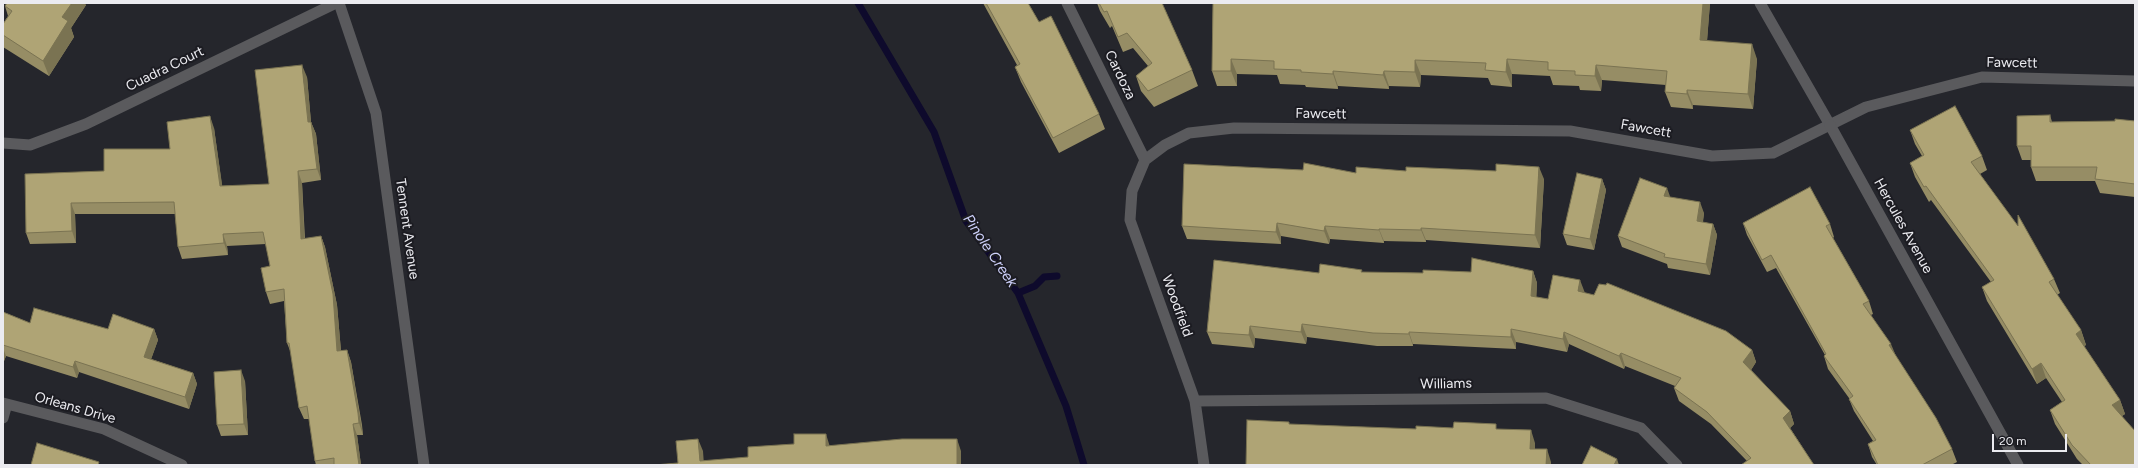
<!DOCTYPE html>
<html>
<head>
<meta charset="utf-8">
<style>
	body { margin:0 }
	#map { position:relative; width:2138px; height:468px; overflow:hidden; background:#25262c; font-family:Figtree,sans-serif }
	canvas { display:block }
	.frame { position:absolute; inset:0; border:4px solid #ebebf0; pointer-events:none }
	.scale { position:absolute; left:1992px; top:434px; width:75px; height:18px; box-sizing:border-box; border:2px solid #ebebf0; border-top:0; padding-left:5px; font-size:12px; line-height:14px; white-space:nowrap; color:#ebebf0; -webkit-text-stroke:3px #1c1c22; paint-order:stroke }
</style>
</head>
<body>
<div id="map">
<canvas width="2138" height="468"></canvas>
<div class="frame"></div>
<div class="scale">20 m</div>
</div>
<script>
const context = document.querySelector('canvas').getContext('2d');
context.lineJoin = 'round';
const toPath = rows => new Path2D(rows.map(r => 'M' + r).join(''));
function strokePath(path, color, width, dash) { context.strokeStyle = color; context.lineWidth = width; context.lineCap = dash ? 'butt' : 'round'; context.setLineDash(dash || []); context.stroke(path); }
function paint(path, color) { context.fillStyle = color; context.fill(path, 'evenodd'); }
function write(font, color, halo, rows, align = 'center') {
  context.font = font + ' Figtree,sans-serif'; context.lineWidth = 4; context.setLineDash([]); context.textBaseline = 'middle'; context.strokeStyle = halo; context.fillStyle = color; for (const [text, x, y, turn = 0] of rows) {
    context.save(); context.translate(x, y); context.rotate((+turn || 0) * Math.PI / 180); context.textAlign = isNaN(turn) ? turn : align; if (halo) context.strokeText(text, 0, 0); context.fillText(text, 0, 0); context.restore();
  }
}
strokePath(toPath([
	[858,3,934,132,966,221,1018,293,1066,406,1084,465],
	[1018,293,1035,286,1044,277,1057,276]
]), '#0e0a2c', 7);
strokePath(toPath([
	[1067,3,1145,160],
	[1760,3,1830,125],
	[3,143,30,145,86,124,336,3],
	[1195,401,1546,398,1641,428,1677,465],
	[3,403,104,429,182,465],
	[3,418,7,404],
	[1204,465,1195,401,1130,220,1132,191,1145,160,1165,145,1189,133,1234,128,1570,131,1712,156,1773,153,1866,107,1982,77,2135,81]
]), '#5a5a5d', 11);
strokePath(toPath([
	[339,3,376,113,424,465],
	[1830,125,2018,465]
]), '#5a5a5d', 11);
paint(toPath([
	[983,3,1028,3,1039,22,1099,114,1105,129,1059,153,1021,82,1015,67,1017,65],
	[1097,3,1162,3,1192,70,1198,86,1154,107,1141,91,1136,76,1148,66,1133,48,1123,52,1112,26,1110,28,1100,11],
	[1213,3,1710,3,1707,40,1757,59,1753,109,1693,105,1693,109,1671,107,1665,92,1666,85,1602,80,1601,91,1580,90,1579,86,1553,85,1550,76,1512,74,1512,87,1491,85,1488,78,1421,75,1420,87,1389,86,1389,89,1338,86,1338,89,1306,87,1305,85,1280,84,1277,75,1237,74,1237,86,1217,86,1212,71],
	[86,5,71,28,74,37,49,76,3,47,3,24,8,16,5,6],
	[307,77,311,122,316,134,321,180,302,183,305,239,321,236,325,247,337,305,341,351,347,350,351,362,362,425,363,435,357,435,361,465,316,465,315,461,309,419,304,419,299,408,291,353,287,343,284,301,270,304,266,292,270,266,266,244,227,246,228,255,182,259,178,247,175,214,75,214,76,243,30,244,26,233,104,171,170,149,214,128,222,186,269,184],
	[2050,115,2052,122,2135,121,2135,197,2100,193,2095,181,2036,181,2031,167,2031,160,2022,160,2017,146],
	[1910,130,1982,156,1987,170,1980,174,2054,279,2060,293,2057,295,2081,330,2086,345,2084,346,2120,400,2125,414,2122,416,2135,465,2083,465,2077,459,2055,424,2050,410,2062,402,2046,378,2037,384,1987,301,1982,287,1991,282,1931,200,1929,202,1915,177,1910,163,1922,156,1915,144],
	[1406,171,1544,179,1540,248,1426,240,1426,242,1384,241,1384,243,1330,239,1329,244,1281,236,1281,244,1187,239,1182,226,1356,173],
	[1602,179,1606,190,1594,250,1567,245,1563,234],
	[1670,197,1704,213,1703,222,1713,224,1717,235,1710,275,1668,268,1667,264,1622,247,1618,236],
	[1743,223,1830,224,1834,237,1833,238,1869,301,1873,314,1871,315,1952,449,1957,462,1951,465,1877,465,1872,457,1868,444,1873,441,1854,411,1849,399,1849,398,1828,369,1824,356,1825,355,1776,268,1767,272,1747,235],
	[1533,271,1537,283,1536,297,1548,299,1585,293,1752,350,1756,362,1751,370,1790,411,1794,424,1790,428,1814,465,1747,461,1711,424,1679,401,1674,388,1675,386,1625,366,1624,369,1569,344,1567,352,1516,342,1516,349,1413,344,1413,346,1377,346,1307,337,1306,344,1255,338,1254,348,1212,344,1207,332,1363,272,1423,273],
	[3,312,30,323,108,329,154,329,158,340,151,359,193,373,197,384,189,409,79,372,77,378,6,356,4,361,3,361],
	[245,381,248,435,221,436,217,425]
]), '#968d65');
paint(toPath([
	[72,3,85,3,86,5,71,28,74,37,49,76,43,61,62,17],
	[1703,3,1710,3,1706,55,1700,40],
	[1752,44,1757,59,1753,109,1748,94],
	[1231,59,1237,74,1237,86,1231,71],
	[1507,59,1512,74,1512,87,1506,72],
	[1415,60,1421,75,1420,87,1415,72],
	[302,65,307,77,312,134,308,122],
	[1596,65,1602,80,1601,91,1595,76],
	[1333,71,1338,86,1338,89,1333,74],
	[1384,71,1389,86,1389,89,1383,75],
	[1687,90,1693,105,1693,109,1687,94],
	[210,116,214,128,224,198,220,186],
	[311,122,316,134,321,180,317,169],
	[1539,167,1544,179,1540,248,1535,235],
	[298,171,302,183,305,251,301,239],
	[1602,179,1606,190,1594,250,1590,239],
	[1667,188,1671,199,1664,196],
	[1700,202,1704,213,1701,232,1697,221],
	[71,203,75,214,76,243,72,231],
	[1277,223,1281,236,1281,244,1276,232],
	[1713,224,1717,235,1710,275,1706,264],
	[1325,226,1330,239,1329,244,1324,231],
	[1421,228,1426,240,1426,242,1421,230],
	[1379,229,1384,241,1384,243,1379,230],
	[223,234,227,246,228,255,224,243],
	[321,236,325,247,337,305,342,363,337,351],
	[1533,271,1537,283,1536,309,1531,296],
	[1580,280,1585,293,1578,291],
	[1302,324,1307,337,1306,344,1301,332],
	[1250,326,1255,338,1254,348,1249,335],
	[154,329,158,340,148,368,144,357],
	[1511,329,1516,342,1516,349,1511,337],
	[2081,330,2086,345,2081,348,2076,334],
	[1409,332,1413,344,1413,346,1409,334],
	[1564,332,1569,344,1567,352,1563,339],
	[1891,344,1896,356,1889,345],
	[3,348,6,356,4,361,3,359],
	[347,350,351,362,363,435,359,423],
	[1752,350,1756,362,1748,375,1743,362],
	[1621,353,1625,366,1624,369,1619,356],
	[75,361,79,372,77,378,73,367],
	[2041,363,2046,378,2037,384,2032,369],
	[241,370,245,381,248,435,244,424],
	[193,373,197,384,189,409,185,397],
	[2120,400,2125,414,2117,419,2112,405],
	[1790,411,1794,424,1788,430,1783,418],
	[353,424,357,435,361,465,359,465],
	[1531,430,1535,443,1535,462,1530,449],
	[826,434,830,447,826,446],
	[698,439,703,451,704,465,700,461],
	[957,439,961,451,961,465,957,465],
	[1547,449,1551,462,1551,465,1546,465],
	[1617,459,1619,465,1614,465]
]), '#7a7352');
const building = toPath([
	[7,3,72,3,62,17,68,21,43,61,3,35,3,24,12,11,5,6,7,3],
	[986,3,1028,3,1039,22,1051,16,1099,114,1053,138,1015,67,1020,64,986,3],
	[1099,3,1162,3,1192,70,1148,91,1136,76,1152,63,1127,33,1118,37,1107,11,1104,12,1099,3],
	[1213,3,1703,3,1700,40,1752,44,1748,94,1687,90,1687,94,1665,92,1667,71,1596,65,1595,76,1575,75,1575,71,1548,70,1548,62,1507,59,1506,72,1485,70,1486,63,1415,60,1415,72,1384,71,1383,75,1333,71,1333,74,1301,72,1301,70,1274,69,1274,61,1231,59,1231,71,1212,71,1213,3],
	[302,65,308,122,311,122,317,169,298,171,301,239,321,236,333,294,337,351,347,350,358,413,359,423,353,424,359,465,334,465,334,458,315,461,307,406,299,408,289,343,287,343,284,289,266,292,261,268,270,266,263,232,223,234,224,243,178,247,174,202,71,203,72,231,26,233,25,174,104,171,104,149,170,149,167,122,210,116,220,186,269,184,255,70,302,65],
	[1955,106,1982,156,1971,162,2018,226,2018,215,2054,279,2049,282,2081,330,2076,334,2120,400,2112,405,2135,431,2135,465,2091,465,2072,445,2050,410,2065,400,2041,363,2032,369,1982,287,1994,280,1926,186,1924,187,1910,163,1924,155,1910,130,1955,106],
	[2050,115,2050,122,2115,121,2115,119,2135,121,2135,184,2095,179,2097,167,2031,167,2031,146,2017,146,2017,116,2050,115],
	[1304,163,1356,173,1356,167,1406,171,1406,167,1496,171,1496,164,1539,167,1535,235,1421,228,1421,230,1379,229,1379,230,1325,226,1324,231,1277,223,1276,232,1182,226,1184,164,1303,170,1304,163],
	[1577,173,1602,179,1590,239,1563,234,1577,173],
	[1640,178,1667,188,1664,196,1700,202,1697,221,1713,224,1706,264,1664,257,1665,254,1618,236,1640,178],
	[1810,187,1830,224,1826,226,1869,301,1863,304,1891,344,1889,345,1936,418,1952,449,1922,465,1878,465,1868,444,1876,440,1849,399,1853,396,1824,356,1826,354,1771,255,1762,260,1743,223,1810,187],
	[1472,258,1533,271,1531,296,1548,299,1553,275,1580,280,1578,291,1594,295,1599,284,1606,285,1607,283,1726,331,1752,350,1743,362,1790,411,1783,418,1814,465,1741,465,1751,458,1707,412,1674,388,1681,378,1621,353,1619,356,1564,332,1563,339,1511,329,1511,337,1409,332,1409,334,1373,333,1302,324,1301,332,1250,326,1249,335,1207,332,1214,260,1319,273,1320,264,1362,270,1361,272,1423,273,1423,270,1471,272,1472,258],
	[34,308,108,329,113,314,154,329,144,357,193,373,185,397,75,361,73,367,3,345,3,312,30,323,34,308],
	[241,370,244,424,217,425,214,372,241,370],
	[1247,420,1289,422,1289,424,1416,429,1416,426,1453,428,1454,422,1496,424,1496,429,1531,430,1530,449,1547,449,1546,465,1246,465,1247,420],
	[794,434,826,434,826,446,902,439,957,439,957,465,654,465,678,463,676,441,698,439,700,461,748,457,748,447,794,444,794,434],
	[37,443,99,462,98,465,31,465,37,443],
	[1591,446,1617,459,1614,465,1582,465,1591,446]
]);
paint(building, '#afa475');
strokePath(building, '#7a7352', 1);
write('14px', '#ebebf0', '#1c1c22', [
	["Fawcett",2012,63,1],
	["Cuadra Court",165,69,-26],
	["Cardoza",1120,75,64],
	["Fawcett",1321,114,1],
	["Fawcett",1646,129,10],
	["Hercules Avenue",1903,226,61],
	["Tennent Avenue",407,229,82],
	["Woodfield",1177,306,70],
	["Williams",1446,384,-1],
	["Orleans Drive",75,408,16]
]);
write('italic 15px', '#cdd0fa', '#1c1c22', [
	["Pinole Creek",990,251,56]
]);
</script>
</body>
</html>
